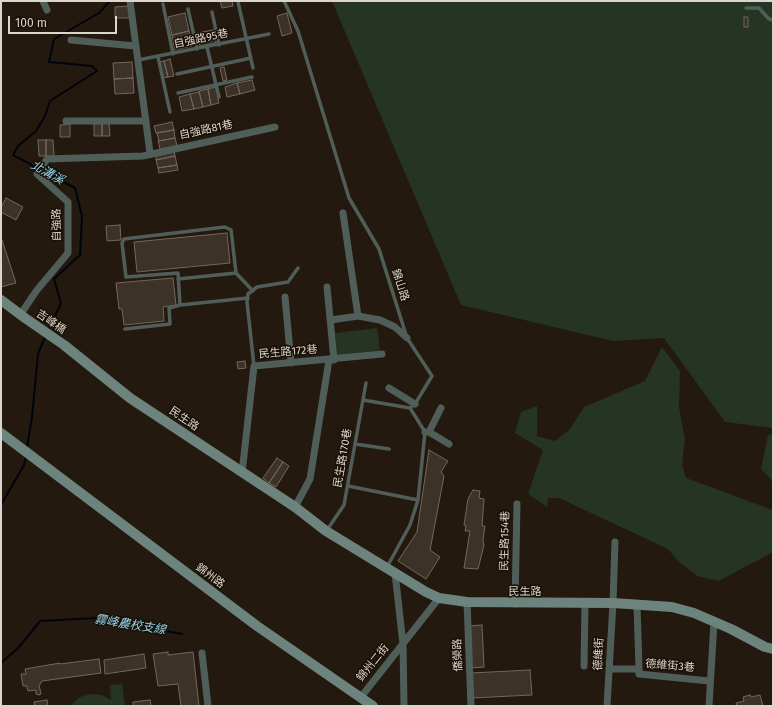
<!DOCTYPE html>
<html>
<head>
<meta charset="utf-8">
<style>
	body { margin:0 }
	#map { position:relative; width:774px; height:707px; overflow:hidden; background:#23190e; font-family:"Fira Sans",sans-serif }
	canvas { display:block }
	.frame { position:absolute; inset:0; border:2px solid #dcd5ce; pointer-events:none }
	.scale { position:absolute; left:8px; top:16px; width:109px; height:18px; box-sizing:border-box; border:2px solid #dcd5ce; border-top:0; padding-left:5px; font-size:12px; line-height:14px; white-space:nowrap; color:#dcd5ce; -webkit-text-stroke:3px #191006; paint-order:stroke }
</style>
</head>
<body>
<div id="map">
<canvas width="774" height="707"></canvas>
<div class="frame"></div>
<div class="scale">100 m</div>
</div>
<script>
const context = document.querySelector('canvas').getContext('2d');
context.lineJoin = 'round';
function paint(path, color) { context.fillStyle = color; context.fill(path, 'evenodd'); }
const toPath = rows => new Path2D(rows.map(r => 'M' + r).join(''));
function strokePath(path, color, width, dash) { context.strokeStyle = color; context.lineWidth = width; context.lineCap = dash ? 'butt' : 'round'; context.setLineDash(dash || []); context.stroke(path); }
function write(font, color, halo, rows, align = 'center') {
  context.font = font + ' "Fira Sans","Noto Sans TC",sans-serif'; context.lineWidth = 3; context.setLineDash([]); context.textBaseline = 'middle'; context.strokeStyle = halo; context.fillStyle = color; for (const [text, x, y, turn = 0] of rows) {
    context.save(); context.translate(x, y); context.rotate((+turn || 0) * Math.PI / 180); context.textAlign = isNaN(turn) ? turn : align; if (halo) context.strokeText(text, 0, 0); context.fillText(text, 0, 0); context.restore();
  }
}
paint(toPath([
	[332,1,773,1,773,428,725,422,664,338,613,341,461,305],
	[377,328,380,350,337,355,335,333],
	[662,347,680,371,679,407,685,440,682,464,686,478,773,510,773,552,719,581,697,576,677,560,668,549,559,498,548,498,547,507,528,494,543,450,515,433,521,412,537,406,537,436,555,441,570,429,584,407,645,381],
	[773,434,773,482,761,469,768,435],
	[122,684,125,706,70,706,80,697,91,694,102,695,111,700,110,685]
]), '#263423');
strokePath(toPath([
	[48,331,61,303,54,279,80,255,82,216,75,188,13,155,18,146,36,131,45,116,50,101,97,71,92,66,49,62,54,39,99,13,110,1],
	[27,448,32,417,38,354,45,337],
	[1,505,24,465,26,457],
	[1,663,19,647,40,621,96,618,182,634]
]), '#00050d', 2);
const building = toPath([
	[220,1,232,1,233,6,222,8,220,1],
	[129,6,130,18,115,18,115,7,129,6],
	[185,13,189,31,172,35,168,17,185,13],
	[287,13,292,33,282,36,277,16,287,13],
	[744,17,748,17,748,27,744,27,744,17],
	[213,30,215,37,198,40,197,33,213,30],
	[189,31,192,46,175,50,172,35,189,31],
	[215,37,216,43,200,46,198,40,215,37],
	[170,59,174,76,168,77,164,61,170,59],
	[164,61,168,77,163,78,160,62,164,61],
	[132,62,133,78,114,79,113,63,132,62],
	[224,67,227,80,223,81,220,68,224,67],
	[133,78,134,93,115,94,114,79,133,78],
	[252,80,255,90,240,94,237,83,252,80],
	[237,83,240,94,227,97,225,87,237,83],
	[216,87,219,103,211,105,208,89,216,87],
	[208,89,211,105,203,107,199,91,208,89],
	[199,92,203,107,194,109,190,94,199,92],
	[190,94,194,109,182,111,179,97,190,94],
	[172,122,174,130,156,133,154,126,172,122],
	[102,123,109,123,110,136,102,136,102,123],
	[102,123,102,136,94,136,94,124,102,123],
	[70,124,70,137,60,137,60,125,70,124],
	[174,130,175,138,159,141,157,133,174,130],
	[175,138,177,146,160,149,158,141,175,138],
	[38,140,46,140,46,156,39,156,38,140],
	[46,140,53,140,54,156,46,156,46,140],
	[174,151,175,156,156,160,156,155,174,151],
	[175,156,177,165,158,168,156,160,175,156],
	[177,165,178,170,159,173,158,168,177,165],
	[6,198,23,207,16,220,1,212,1,207,6,198],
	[120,225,121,240,107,241,106,226,120,225],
	[227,233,230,263,137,272,134,242,227,233],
	[1,237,16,283,1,287,1,237],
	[173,278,176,305,163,307,164,321,124,325,122,309,119,309,116,283,173,278],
	[245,361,246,368,238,369,237,362,245,361],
	[429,450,448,461,441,472,444,476,430,550,440,557,426,579,398,561,417,532,429,450],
	[277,458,283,462,269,483,263,478,277,458],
	[283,462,289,466,276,487,269,483,283,462],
	[473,490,480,491,479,498,484,499,482,526,485,526,483,540,484,545,478,569,464,568,470,531,465,531,466,526,464,525,468,499,473,490],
	[482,625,484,667,471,668,469,626,482,625],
	[168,652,168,655,193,652,199,706,181,706,178,684,158,686,153,654,168,652],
	[144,654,146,668,105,674,104,660,144,654],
	[99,659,101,673,42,681,39,686,41,693,40,695,36,694,36,690,28,691,27,686,23,686,21,674,26,674,25,669,60,663,60,664,99,659],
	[530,670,532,695,472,698,471,673,530,670],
	[750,695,751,697,760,695,763,706,737,706,736,703,744,701,743,697,750,695],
	[47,700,48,706,35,706,34,702,47,700],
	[150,700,151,706,133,706,133,702,150,700]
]);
paint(building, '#3d3227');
strokePath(building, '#74675b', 1);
strokePath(toPath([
	[284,1,298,31,349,198,379,249,407,338,432,376,415,404,410,408,425,432,418,500,410,525,387,567],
	[238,2,253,68],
	[163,4,173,54],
	[746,8,759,8,769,19,773,20],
	[188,9,197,49],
	[212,12,219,45],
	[207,47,219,97],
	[158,57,170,112],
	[138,60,269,34],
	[177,74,251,58],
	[178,93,252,77],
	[178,279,236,273],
	[248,298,180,305,178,273,126,277,122,243,124,239,225,227,231,230,236,273,253,291],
	[125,329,170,324,169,308,180,305],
	[254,366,247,302,248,294,257,287,288,282,298,268],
	[363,400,410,408],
	[355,444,389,449],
	[348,486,418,500],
	[327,530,344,505,366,383]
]), '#505e5a', 3.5);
strokePath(toPath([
	[43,1,47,10],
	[130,1,150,153],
	[71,40,135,46],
	[66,121,146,121],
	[343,213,358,316],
	[327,287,334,360],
	[285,297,291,363],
	[20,315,37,290,68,253,68,202,37,174,47,159,143,156,275,127],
	[331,320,358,316,380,320,395,327,407,338],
	[389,388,415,404],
	[425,432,429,432,449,444],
	[429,432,441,408],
	[242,473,254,366,382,354],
	[295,507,310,479,329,360],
	[395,573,403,644,404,706],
	[467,602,471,706],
	[515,604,517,504],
	[637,605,639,669],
	[202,653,208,706],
	[584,666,585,604],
	[609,669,639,669,639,674,709,681],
	[361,697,439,598],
	[607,706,613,603,615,542],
	[709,706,714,622]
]), '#505e5a', 7);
strokePath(toPath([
	[1,300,25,318,64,345,130,398,295,507,326,531,426,592,439,598,467,602,613,603,672,607,694,613,731,629,765,647,773,649],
	[1,433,257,626,373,706]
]), '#6d847e', 10);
write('11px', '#dcd5ce', '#191006', [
	["自強路95巷",201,39,-12],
	["自強路81巷",206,130,-12],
	["自強路",57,225,-91],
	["錦山路",400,285,72],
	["吉峰橋",51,322,34],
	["民生路172巷",288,352,-5],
	["民生路",184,419,34],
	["民生路170巷",343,458,-80],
	["民生路154巷",505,541,-89],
	["錦州路",210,576,37],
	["民生路",525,592],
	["德維街",599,654,-87],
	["僑榮路",458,655,-92],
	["錦州二街",373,663,-51],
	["德維街3巷",670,666,5]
]);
write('italic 12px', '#97d1eb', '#191006', [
	["北溝溪",47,173,29],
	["霧峰農校支線",130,625,9]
]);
</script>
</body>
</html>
